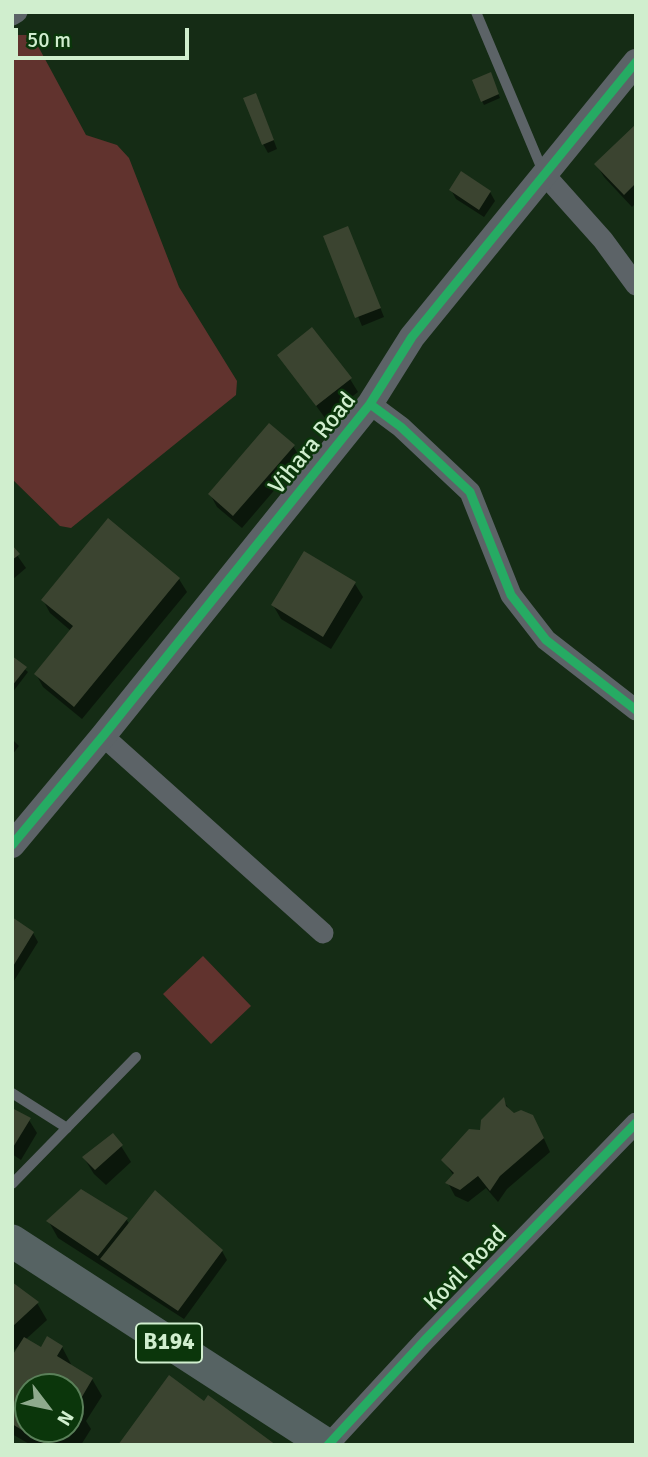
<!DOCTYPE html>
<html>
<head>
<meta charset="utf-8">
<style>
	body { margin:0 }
	#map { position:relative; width:648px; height:1457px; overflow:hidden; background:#152c15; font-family:Signika,sans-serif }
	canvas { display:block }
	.frame { position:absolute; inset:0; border:14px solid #d0eece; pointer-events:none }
	.north { position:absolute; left:14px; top:1373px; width:70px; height:70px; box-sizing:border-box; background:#0b360b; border:2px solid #5a8059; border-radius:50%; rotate:122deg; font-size:19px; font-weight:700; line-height:28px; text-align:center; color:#d0eece }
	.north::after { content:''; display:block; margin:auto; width:24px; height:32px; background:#8faa8d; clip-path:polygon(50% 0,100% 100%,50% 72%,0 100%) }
	.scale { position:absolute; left:14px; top:28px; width:175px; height:32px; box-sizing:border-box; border:4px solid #d0eece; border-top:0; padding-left:9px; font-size:21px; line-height:24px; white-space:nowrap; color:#d0eece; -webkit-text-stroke:5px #0b360b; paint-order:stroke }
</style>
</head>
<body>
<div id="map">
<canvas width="648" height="1457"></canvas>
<div class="frame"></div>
<div class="north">N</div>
<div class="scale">50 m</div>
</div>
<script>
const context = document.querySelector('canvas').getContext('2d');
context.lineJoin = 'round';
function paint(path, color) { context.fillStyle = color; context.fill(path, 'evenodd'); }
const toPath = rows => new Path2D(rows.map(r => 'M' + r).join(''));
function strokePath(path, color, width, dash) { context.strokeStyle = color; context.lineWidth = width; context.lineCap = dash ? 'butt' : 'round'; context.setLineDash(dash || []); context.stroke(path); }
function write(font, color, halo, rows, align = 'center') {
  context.font = font + ' Signika,sans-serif'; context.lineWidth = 5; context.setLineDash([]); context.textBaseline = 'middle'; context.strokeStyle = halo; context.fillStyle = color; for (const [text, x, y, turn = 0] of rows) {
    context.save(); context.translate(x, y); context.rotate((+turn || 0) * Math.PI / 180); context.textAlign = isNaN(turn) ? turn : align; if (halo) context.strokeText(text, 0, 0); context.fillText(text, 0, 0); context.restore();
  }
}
paint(toPath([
	[16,35,32,35,86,135,117,145,129,158,179,287,237,381,236,395,71,528,60,526,12,479,12,37],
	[203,956,251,1006,211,1044,163,994]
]), '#61332e');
paint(toPath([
	[492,78,500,98,484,105,482,101],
	[260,104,277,149,268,153,263,144],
	[636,126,636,203,632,207,604,177,596,164],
	[451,190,490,192,495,201,484,217,456,199],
	[348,228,384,317,362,326,325,237],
	[279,355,350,379,358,392,325,418],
	[293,446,301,459,242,528,217,507,210,494],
	[12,548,26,568,12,580],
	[304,553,355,584,363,597,331,649,281,619,273,605],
	[179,579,187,592,82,719,43,687,36,674,71,631,50,613,43,600],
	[12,658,28,672,12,693],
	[12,739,19,746,12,755],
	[12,919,33,933,38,942,12,984],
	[503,1100,511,1112,540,1130,550,1152,507,1189,498,1202,486,1188,468,1202,455,1196,448,1183,454,1176,443,1160,482,1132],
	[12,1110,29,1120,37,1133,21,1160,12,1154],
	[121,1146,131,1162,106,1185,94,1174,84,1158],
	[126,1219,130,1225,222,1251,227,1260,184,1319,58,1238,49,1222],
	[12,1284,37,1303,47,1320,25,1340,42,1350,62,1347,71,1364,70,1366,92,1379,102,1396,86,1421,91,1429,81,1445,31,1445,12,1434,12,1359,19,1346,12,1352],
	[28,1387,70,1387,70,1429,28,1429]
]), '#0007');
paint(toPath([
	[491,72,499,94,481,102,472,80],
	[256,93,274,140,262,145,243,98],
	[636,124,636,183,624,195,594,164],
	[461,171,491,191,479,210,449,190],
	[348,226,381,308,355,318,323,236],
	[312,327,352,378,316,406,277,355],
	[269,423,295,445,233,516,208,494],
	[108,518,180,578,74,707,34,674,73,626,41,600],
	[12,545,20,554,12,560],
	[304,551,356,582,323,637,271,605],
	[12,656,27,667,12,686],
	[12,917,34,932,12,968],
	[504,1097,506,1106,514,1113,521,1110,533,1115,544,1138,500,1176,490,1191,478,1176,460,1190,445,1183,454,1173,441,1160,469,1129,480,1130,481,1120],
	[12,1108,31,1118,12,1149],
	[113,1133,123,1145,95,1170,82,1157],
	[81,1189,128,1218,98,1256,46,1221],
	[155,1190,223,1250,178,1311,100,1259],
	[12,1282,39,1302,12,1327],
	[47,1336,63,1346,57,1356,93,1378,76,1407,82,1411,66,1437,56,1430,47,1445,12,1424,12,1356,24,1337,41,1347],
	[28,1387,70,1387,70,1429,28,1429],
	[169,1375,204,1401,208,1395,276,1445,118,1445]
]), '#3b4430');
strokePath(toPath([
	[476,12,544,174],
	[12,1093,67,1128],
	[12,1184,136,1057]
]), '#5c6367', 10);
strokePath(toPath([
	[12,15,17,12],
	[544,174,603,240,636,285],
	[370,404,401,427,470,492,511,595,546,640,636,710],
	[103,736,323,933],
	[328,1445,424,1341,636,1123]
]), '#5c6367', 21);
strokePath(toPath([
	[12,845,103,736,370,404,412,337,636,62]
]), '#5c6367', 26);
strokePath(toPath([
	[12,1241,327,1445]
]), '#566363', 33);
strokePath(toPath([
	[370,404,401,427,470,492,511,595,546,640,636,710],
	[12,845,103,736,370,404,412,337,636,62],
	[328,1445,424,1341,636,1123]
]), '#26ab63', 9);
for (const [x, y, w] of [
	[169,1343,66]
]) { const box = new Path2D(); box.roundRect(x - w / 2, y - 19.5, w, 39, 5); context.fillStyle = '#0b360b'; context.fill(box); strokePath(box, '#d0eece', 2); }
write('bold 23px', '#d0eece', null, [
	["B194",169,1343]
]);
write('24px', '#d0eece', '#0b360b', [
	["Vihara Road",313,444,-51],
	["Kovil Road",466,1269,-46]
]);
</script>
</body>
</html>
